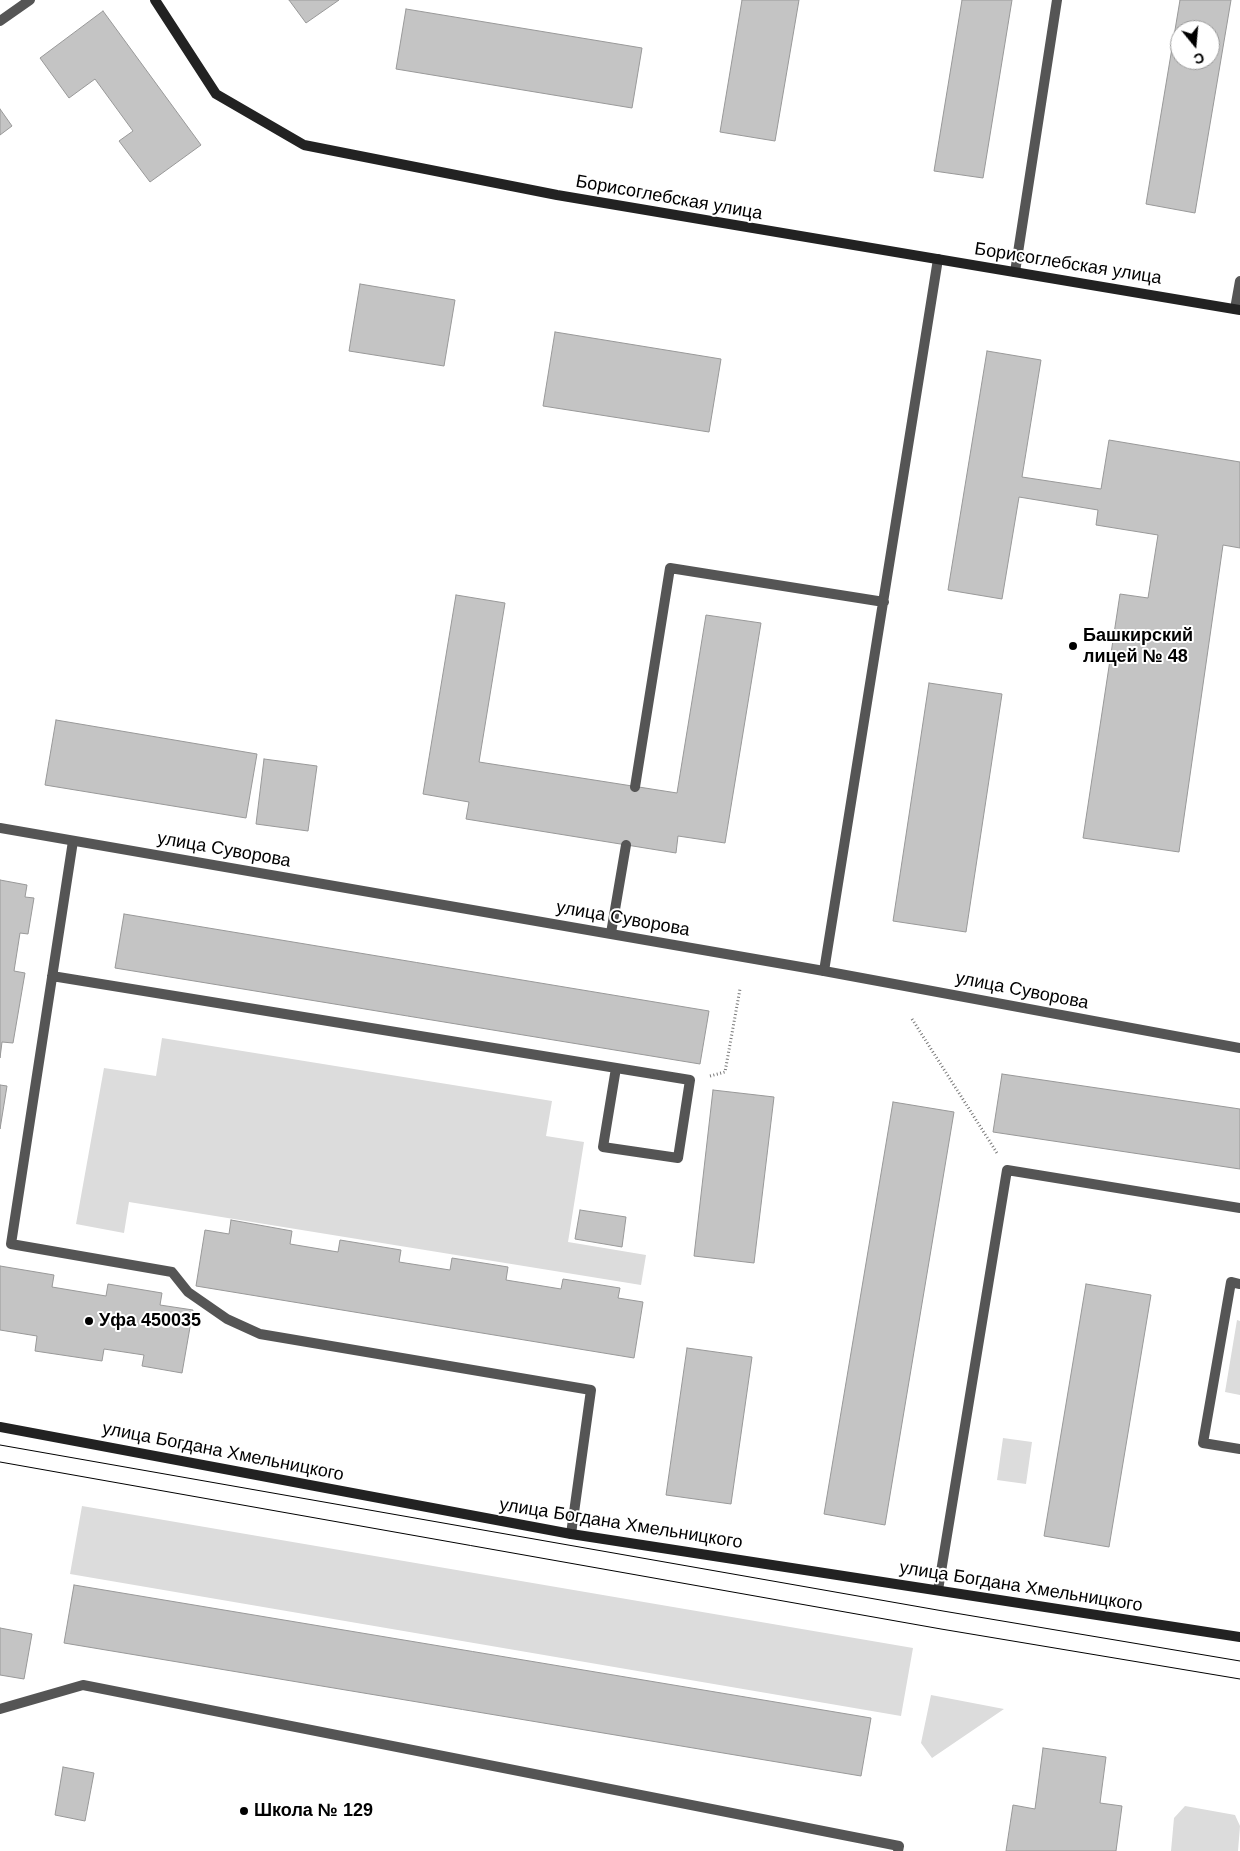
<!DOCTYPE html>
<html>
<head>
<meta charset="utf-8">
<style>
	body { margin:0 }
	#map { position:relative; width:1240px; height:1851px; overflow:hidden; background:#fff; font-family:Arial,sans-serif }
	canvas { display:block }
	.north { position:absolute; left:1170px; top:20px; width:50px; height:50px; box-sizing:border-box; background:#fff; border:1px solid #999; border-radius:50%; rotate:163deg; font-size:14px; font-weight:700; line-height:20px; text-align:center; color:#000 }
	.north::after { content:''; display:block; margin:auto; width:18px; height:22px; background:#000; clip-path:polygon(50% 0,100% 100%,50% 72%,0 100%) }
</style>
</head>
<body>
<div id="map">
<canvas width="1240" height="1851"></canvas>
<div class="north">С</div>
</div>
<script>
const context = document.querySelector('canvas').getContext('2d');
context.lineJoin = 'round';
function paint(path, color) { context.fillStyle = color; context.fill(path, 'evenodd'); }
const toPath = rows => new Path2D(rows.map(r => 'M' + r).join(''));
function strokePath(path, color, width, dash) { context.strokeStyle = color; context.lineWidth = width; context.lineCap = dash ? 'butt' : 'round'; context.setLineDash(dash || []); context.stroke(path); }
function write(font, color, halo, rows, align = 'center') {
  context.font = font + ' Arial,sans-serif'; context.lineWidth = 4; context.setLineDash([]); context.textBaseline = 'middle'; context.strokeStyle = halo; context.fillStyle = color; for (const [text, x, y, turn = 0] of rows) {
    context.save(); context.translate(x, y); context.rotate((+turn || 0) * Math.PI / 180); context.textAlign = isNaN(turn) ? turn : align; if (halo) context.strokeText(text, 0, 0); context.fillText(text, 0, 0); context.restore();
  }
}
paint(toPath([
	[162,1038,552,1101,546,1136,584,1142,568,1242,646,1255,641,1285,129,1202,124,1233,76,1224,104,1068,156,1076],
	[1237,1320,1240,1321,1240,1395,1225,1392],
	[1003,1438,1032,1442,1026,1484,997,1480],
	[82,1506,913,1648,901,1716,70,1574],
	[931,1695,1004,1709,932,1758,921,1743],
	[1185,1806,1235,1815,1240,1826,1238,1851,1171,1851,1174,1818]
]), '#dcdcdc');
const building = toPath([
	[289,0,339,0,306,23,289,0],
	[742,0,799,0,775,141,720,132,742,0],
	[962,0,1012,0,983,178,934,171,962,0],
	[1180,0,1231,0,1195,213,1146,204,1180,0],
	[1180,30,1210,30,1210,60,1180,60,1180,30],
	[406,9,642,48,632,108,396,69,406,9],
	[103,11,201,145,150,182,119,141,133,131,95,79,69,98,40,58,103,11],
	[0,109,12,126,0,135,0,109],
	[360,284,455,300,444,366,349,351,360,284],
	[555,332,721,359,709,432,543,406,555,332],
	[987,351,1041,360,1022,477,1101,489,1109,440,1240,462,1240,548,1223,545,1179,852,1083,838,1120,594,1148,598,1158,535,1096,525,1098,510,1019,497,1002,599,948,590,987,351],
	[456,595,505,603,479,762,677,793,706,615,761,623,725,843,678,836,676,853,466,819,469,802,423,794,456,595],
	[929,683,1002,694,966,932,893,921,929,683],
	[56,720,257,754,246,818,45,785,56,720],
	[264,759,317,766,308,831,256,824,264,759],
	[0,880,27,885,25,897,34,898,28,934,20,933,14,971,25,973,13,1043,2,1042,0,1058,0,880],
	[124,914,709,1011,700,1064,115,968,124,914],
	[1002,1074,1240,1109,1240,1169,993,1132,1002,1074],
	[0,1085,7,1086,0,1129,0,1085],
	[713,1090,774,1097,754,1263,694,1256,713,1090],
	[893,1102,954,1112,885,1525,824,1514,893,1102],
	[580,1210,626,1217,622,1247,575,1239,580,1210],
	[231,1220,292,1231,290,1244,338,1252,340,1240,401,1250,399,1262,450,1270,452,1258,508,1267,506,1280,561,1289,563,1279,620,1288,618,1298,643,1302,634,1358,196,1286,205,1230,229,1234,231,1220],
	[0,1266,54,1275,52,1287,106,1296,108,1284,162,1293,160,1305,193,1310,182,1373,142,1366,144,1355,104,1349,102,1361,35,1351,37,1336,0,1330,0,1266],
	[1086,1284,1151,1295,1109,1547,1044,1536,1086,1284],
	[687,1348,752,1357,731,1504,666,1495,687,1348],
	[74,1585,871,1718,861,1776,64,1643,74,1585],
	[0,1628,32,1634,24,1679,0,1675,0,1628],
	[1043,1748,1106,1757,1100,1803,1122,1806,1116,1851,1006,1851,1013,1805,1035,1809,1043,1748],
	[63,1767,94,1773,85,1821,55,1815,63,1767]
]);
paint(building, '#c4c4c4');
strokePath(building, '#999', 1);
strokePath(toPath([
	[912,1019,997,1153],
	[710,1076,725,1072,740,989]
]), '#777', 3, [1, 2.5]);
strokePath(toPath([
	[1015,272,1057,0],
	[1235,309,1240,281],
	[635,787,670,568,884,602],
	[73,841,11,1244,172,1272,188,1292,227,1319,260,1334,591,1390,571,1534],
	[611,933,626,845],
	[824,971,938,259],
	[52,976,690,1080,678,1158,603,1147,616,1068],
	[1240,1284,1231,1282,1203,1443,1240,1449],
	[938,1590,1007,1170,1240,1208],
	[0,1709,83,1685,899,1846,898,1851]
]), '#555', 10);
strokePath(toPath([
	[0,21,30,0],
	[0,828,824,971,1240,1048]
]), '#555', 10);
strokePath(toPath([
	[155,0,216,94,304,145,557,195,1240,310],
	[0,1427,571,1534,1240,1637]
]), '#222', 10);
strokePath(toPath([
	[0,1445,943,1611,1240,1661],
	[0,1462,941,1629,1240,1679]
]), '#000', 1);
for (const [x, y, r, color] of [
	[1073,646,5,"#000"],
	[89,1321,5,"#000"],
	[244,1811,5,"#000"]
]) { const dot = new Path2D(); dot.arc(x, y, r, 0, 2 * Math.PI); context.fillStyle = color; context.fill(dot); strokePath(dot, '#fff', 2); }
write('18px', '#000', '#fff', [
	["Борисоглебская улица",669,198,10],
	["Борисоглебская улица",1068,264,9],
	["улица Суворова",224,850,10],
	["улица Суворова",623,919,10],
	["улица Суворова",1022,991,11],
	["улица Богдана Хмельницкого",223,1452,11],
	["улица Богдана Хмельницкого",621,1524,9],
	["улица Богдана Хмельницкого",1021,1587,9]
]);
write('bold 18px', '#000', '#fff', [
	["Башкирский",1083,636],
	["лицей № 48",1083,657],
	["Уфа 450035",99,1321],
	["Школа № 129",254,1811]
], 'left');
</script>
</body>
</html>
